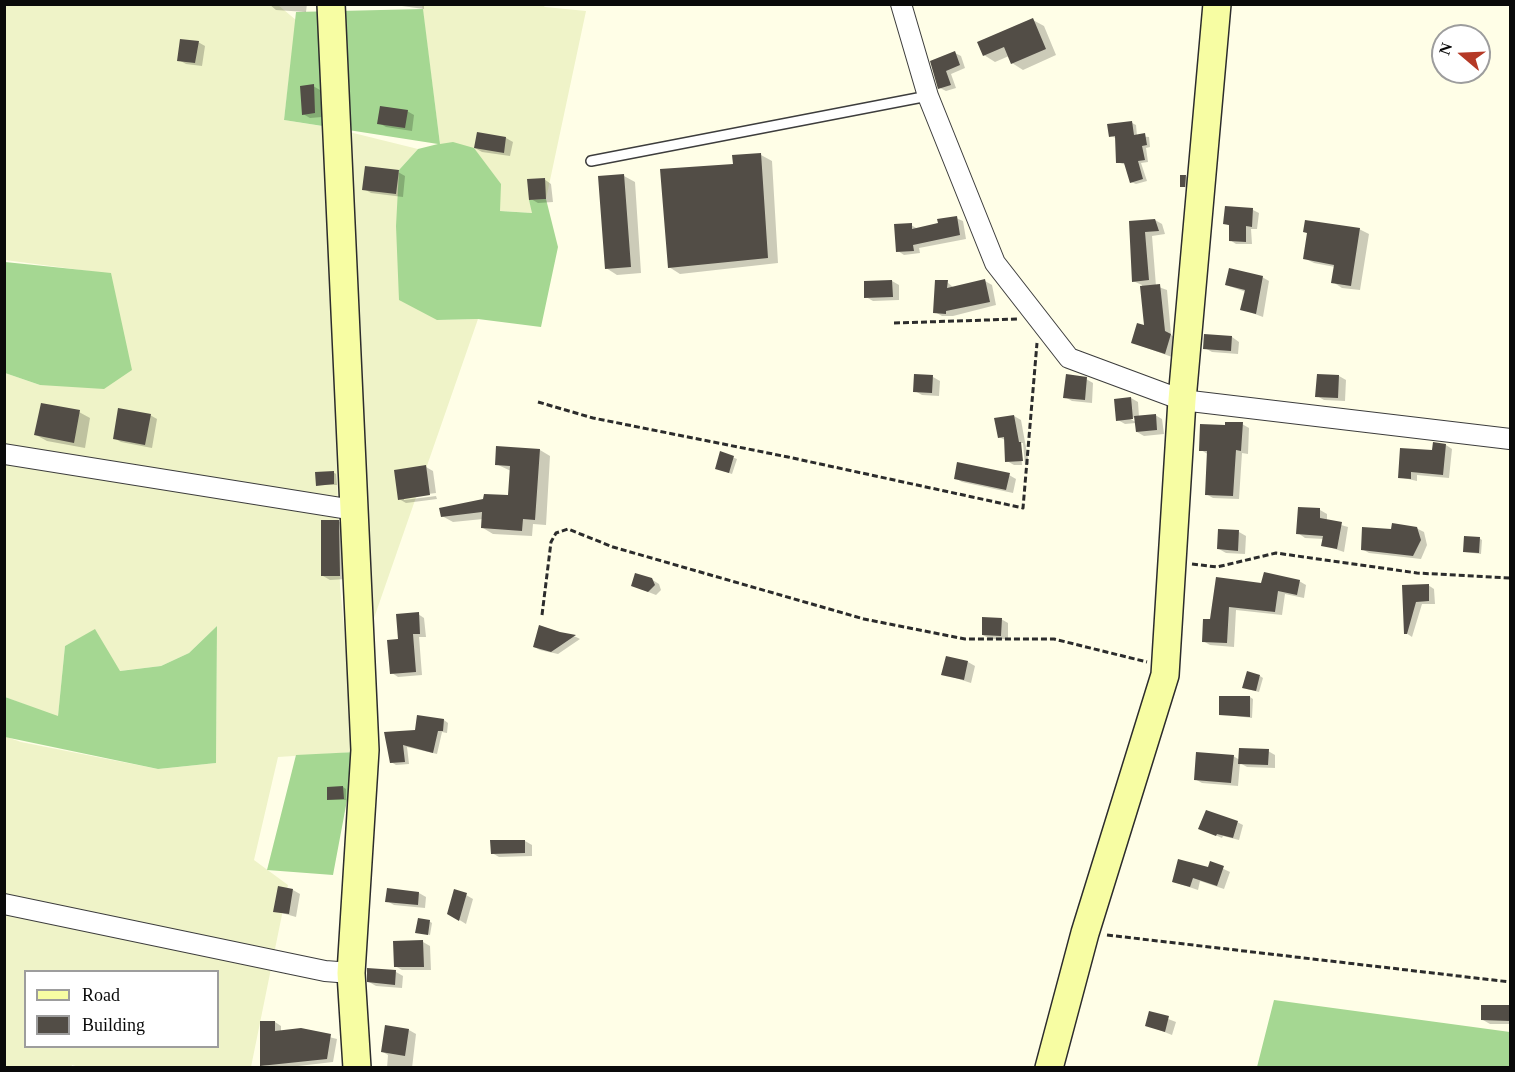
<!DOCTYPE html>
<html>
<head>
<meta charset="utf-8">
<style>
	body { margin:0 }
	#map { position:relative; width:1515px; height:1072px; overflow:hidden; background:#fffee7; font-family:Georgia,serif }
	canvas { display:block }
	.frame { position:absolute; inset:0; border:6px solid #0a0a0a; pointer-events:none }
	.legend { position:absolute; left:24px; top:970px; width:195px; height:78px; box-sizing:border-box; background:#fff; border:2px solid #9d9d9d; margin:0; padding:8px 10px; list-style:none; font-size:18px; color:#0a0a0a }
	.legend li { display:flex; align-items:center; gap:12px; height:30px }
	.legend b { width:30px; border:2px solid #9d9d9d }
	.north { position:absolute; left:1431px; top:24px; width:60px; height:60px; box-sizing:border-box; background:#fff; border:2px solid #9d9d9d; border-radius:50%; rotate:289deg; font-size:16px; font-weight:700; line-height:24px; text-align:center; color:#0a0a0a }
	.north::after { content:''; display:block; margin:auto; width:21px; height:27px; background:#b53926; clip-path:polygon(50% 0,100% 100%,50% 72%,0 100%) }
</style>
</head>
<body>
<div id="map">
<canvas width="1515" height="1072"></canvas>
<div class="frame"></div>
<ul class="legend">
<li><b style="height:8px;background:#f7fda3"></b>Road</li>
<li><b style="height:16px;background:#524d46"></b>Building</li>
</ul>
<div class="north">N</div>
</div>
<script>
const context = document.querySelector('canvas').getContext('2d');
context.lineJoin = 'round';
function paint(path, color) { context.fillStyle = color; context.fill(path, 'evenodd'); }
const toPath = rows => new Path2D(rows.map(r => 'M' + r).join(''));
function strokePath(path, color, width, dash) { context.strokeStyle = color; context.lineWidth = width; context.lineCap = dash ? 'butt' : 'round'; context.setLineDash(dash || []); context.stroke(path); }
paint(toPath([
	[541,4,545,7,586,11,546,199,529,200,533,213,500,211,440,144,422,5],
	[5,5,278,5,296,20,284,120,328,127,340,586,356,752,278,757,254,860,288,885,251,1067,83,1068,72,1065,71,1068,5,1067,4,736,21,742,158,769,216,763,217,626,189,653,161,666,119,671,95,630,65,646,58,717,5,697,5,373,40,385,111,274,5,260],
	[26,972,218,972,218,1046,26,1046],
	[337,129,418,149,399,170,437,320,478,319,373,621]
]), '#eff3c8');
paint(toPath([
	[423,9,440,144,453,142,474,148,501,184,500,211,532,213,529,200,546,199,558,247,541,327,478,319,437,320,399,300,396,226,399,170,418,149,438,144,284,120,296,12],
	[5,262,111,273,132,370,104,389,40,385,5,373],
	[217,626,216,763,158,769,5,737,5,697,58,716,65,646,95,629,120,671,161,666,189,653],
	[356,752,333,875,267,870,296,755],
	[1274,1000,1510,1032,1510,1067,1257,1067]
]), '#a5d792');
paint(toPath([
	[269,4,307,4,306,12,276,10],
	[387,4,424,4,424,9],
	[1033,20,1044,26,1056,55,1023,70,1012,63,1009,56,995,62,984,55],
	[198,42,205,46,202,66,186,64,179,60],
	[955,53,961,56,965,68,951,74,956,88,946,91,940,88,932,62],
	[313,86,320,90,322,117,310,118,303,114],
	[407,111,414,115,412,131,386,127,379,123],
	[1132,123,1136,125,1137,136,1149,137,1150,147,1146,148,1148,162,1141,163,1147,181,1136,184,1131,182,1126,165,1117,162,1116,138,1110,136],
	[506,138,513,142,510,156,482,152,475,148],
	[761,155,772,161,778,263,680,274,669,267,734,165],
	[398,172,405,176,403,197,371,193,364,189],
	[624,176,635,182,641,273,617,275,606,268],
	[1186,176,1189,178,1188,188,1181,186],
	[544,179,551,184,553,202,538,203,531,199],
	[1253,210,1259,213,1257,229,1251,229,1252,244,1236,244,1230,240,1230,226,1225,223],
	[956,218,963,221,966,239,919,248,920,253,904,255,898,251,911,225,918,229],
	[1155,220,1162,224,1165,234,1152,236,1156,286,1167,290,1171,335,1178,339,1172,357,1133,343,1146,327,1142,285,1133,281,1130,223],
	[1359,229,1369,234,1360,290,1342,288,1333,282,1335,267,1314,263,1304,258],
	[1262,277,1269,281,1263,317,1241,309,1246,292,1226,285],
	[892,281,899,285,899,300,873,301,866,297],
	[985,281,992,285,996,305,953,316,942,316,935,312,947,282,954,288],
	[1206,336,1232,337,1239,342,1238,354,1212,352,1205,348],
	[1339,376,1346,380,1345,401,1324,400,1317,396],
	[933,377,940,381,939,396,922,395,915,391],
	[1086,379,1093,383,1092,403,1072,401,1065,397],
	[1131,398,1138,402,1139,417,1155,415,1162,419,1164,434,1144,436,1137,432,1136,423,1125,424,1118,420],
	[1127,414,1136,419,1136,422,1126,417],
	[79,412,90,418,85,448,47,441,36,435],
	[150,415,157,419,152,448,121,442,114,438],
	[1014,416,1021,420,1029,464,1025,465,1023,443,1020,443,1022,465,1014,465,1007,461,1005,440,999,437],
	[1242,424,1249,428,1248,454,1242,453,1239,499,1213,498,1206,494,1209,455,1201,450,1227,427],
	[1446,445,1452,449,1449,478,1417,475,1417,481,1399,477],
	[540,450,550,456,546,525,533,524,532,536,493,534,483,528,483,519,453,522,442,516,510,497,511,471,496,464],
	[721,453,737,459,732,474,720,470],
	[426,467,433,471,436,493,404,497,404,500,436,496,437,499,406,503,399,499],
	[333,472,336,474,337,485,318,485],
	[1009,475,1016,479,1013,493,962,482,955,478],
	[1320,510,1327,514,1327,521,1348,527,1344,552,1323,545,1324,539,1305,538,1298,533],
	[338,521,345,525,346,579,330,580,323,576],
	[1416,528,1424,532,1427,545,1421,559,1369,553,1362,549,1392,530],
	[1239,532,1246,536,1245,554,1226,553,1219,549],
	[1479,538,1482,540,1481,554,1465,552],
	[651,579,659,584,661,590,656,595,633,586],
	[1217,579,1263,585,1299,581,1306,585,1304,598,1285,594,1282,615,1236,610,1234,647,1210,645,1203,641,1211,621],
	[1428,585,1434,589,1435,604,1422,604,1412,637,1406,633,1404,586],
	[418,614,424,618,426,637,419,637,422,675,398,677,392,673,399,640],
	[1001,619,1008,623,1008,639,990,639,983,635],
	[540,627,576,637,580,639,558,654,540,650,534,647],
	[968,662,975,666,971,683,943,674],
	[1260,676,1263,678,1259,692,1247,689],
	[1250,697,1253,699,1252,718,1220,714],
	[444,720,448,723,447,733,442,732,437,754,407,747,409,764,396,765,391,762,385,734,416,731],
	[1268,751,1275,755,1275,768,1247,767,1240,763,1238,786,1202,783,1195,779,1233,756,1240,760],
	[343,787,346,789,346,800,329,800],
	[1237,822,1243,825,1239,840,1223,836,1222,838,1206,831],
	[525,841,532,845,532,856,499,857,492,853],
	[1211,863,1230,872,1224,889,1200,881,1198,890,1174,882,1209,868],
	[293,890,300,894,296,917,275,911],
	[419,893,426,897,425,908,394,905,387,901],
	[466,895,473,899,466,924,448,913],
	[429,921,432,923,430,935,417,932],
	[395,942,423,942,430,946,431,970,402,970,395,966],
	[369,969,396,972,403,976,402,988,376,986,369,982],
	[1483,1006,1510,1006,1510,1024,1490,1024,1483,1020],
	[1150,1012,1176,1022,1172,1035,1147,1025],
	[275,1022,281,1026,281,1032,301,1030,337,1039,333,1062,281,1068,262,1065],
	[409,1030,416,1034,412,1068,387,1068,388,1055,383,1052]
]), '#0003');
paint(toPath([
	[1033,18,1046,49,1011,64,1004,47,983,56,977,42],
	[180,39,199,41,195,63,177,61],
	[955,51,960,65,946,71,951,85,938,89,930,61],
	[314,84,315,113,302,115,300,86],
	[380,106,408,110,405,128,377,124],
	[1132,121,1134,135,1145,133,1147,145,1142,146,1145,160,1138,161,1143,179,1130,183,1124,163,1116,163,1115,136,1109,137,1107,124],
	[477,132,506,137,504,153,474,148],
	[761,153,768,258,668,268,660,169,733,164,732,155],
	[365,166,399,170,396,194,362,190],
	[624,174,631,267,605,269,598,176],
	[1180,175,1186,175,1185,187,1180,187],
	[545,178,546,199,529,200,527,179],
	[1225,206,1253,208,1252,227,1246,226,1246,242,1229,241,1229,225,1223,224],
	[957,216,960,235,913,245,914,251,896,252,894,224,912,223,912,229,938,223,937,219],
	[1155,219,1159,231,1145,232,1149,280,1132,282,1129,221],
	[1305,220,1360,228,1351,286,1331,283,1334,265,1303,259,1307,233,1303,232],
	[1229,268,1263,276,1256,314,1240,310,1245,290,1225,285],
	[985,279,990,302,946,311,946,314,933,313,935,280,948,280,947,288],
	[892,280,893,297,864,298,864,281],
	[1160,284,1165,331,1171,334,1165,354,1131,343,1137,323,1144,325,1140,286],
	[1204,334,1232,336,1231,351,1203,349],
	[914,374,933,375,932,393,913,392],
	[1066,374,1087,377,1085,400,1063,398],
	[1317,374,1339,375,1338,398,1315,397],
	[1131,397,1133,419,1116,421,1114,399],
	[41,403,80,410,74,443,34,435],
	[118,408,151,414,145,445,113,439],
	[1156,414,1157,430,1136,432,1134,416],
	[1014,415,1019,442,1021,442,1023,461,1005,462,1004,437,998,438,994,418],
	[1225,422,1243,422,1241,451,1236,450,1233,496,1205,495,1207,451,1199,451,1200,424,1225,425],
	[1433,442,1446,444,1443,475,1411,472,1411,479,1398,478,1400,448,1432,450],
	[496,446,540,449,535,520,523,519,522,531,481,528,482,512,441,517,439,508,483,499,484,494,508,495,510,466,495,465],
	[720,451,734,456,729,473,715,469],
	[957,462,1010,473,1006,490,954,479],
	[426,465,430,495,398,500,394,470],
	[334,471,334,484,316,486,315,472],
	[1298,507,1320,508,1320,518,1342,522,1337,549,1321,546,1323,536,1296,534],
	[321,520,339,520,340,576,321,576],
	[1392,523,1417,527,1421,540,1413,556,1361,550,1362,527,1391,529],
	[1218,529,1239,530,1238,551,1217,549],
	[1464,536,1480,537,1479,553,1463,552],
	[1264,572,1300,580,1297,595,1278,591,1275,612,1229,607,1227,643,1202,642,1203,619,1210,619,1216,577,1261,583],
	[635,573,652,578,655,585,648,592,631,586],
	[1429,584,1429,601,1416,602,1407,634,1404,634,1402,585],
	[419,612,420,634,413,634,416,672,390,674,387,640,398,639,396,614],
	[982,617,1002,618,1001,636,982,635],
	[539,625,560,632,576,635,551,652,533,647],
	[946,656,968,661,964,680,941,675],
	[1247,671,1260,675,1256,691,1242,688],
	[1219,696,1250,696,1250,717,1219,715],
	[417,715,444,719,443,731,438,731,433,753,403,745,405,762,390,763,384,732,415,730],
	[1239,748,1269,749,1268,765,1238,764],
	[1196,752,1234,755,1231,783,1194,780],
	[343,786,344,799,327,800,327,787],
	[1206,810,1238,821,1233,838,1217,834,1216,836,1198,829],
	[490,840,525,840,525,853,491,854],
	[1178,859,1208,867,1210,861,1224,866,1217,886,1193,878,1190,887,1172,882],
	[278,886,293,889,289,914,273,912],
	[387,888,419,892,418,905,385,902],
	[454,889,467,893,459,921,447,914],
	[418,918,430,920,428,935,415,933],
	[423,940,424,967,394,967,393,941],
	[367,968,396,970,395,985,367,982],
	[1481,1005,1510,1005,1510,1021,1481,1020],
	[1149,1011,1169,1016,1165,1032,1145,1026],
	[260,1021,275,1021,275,1031,301,1028,331,1034,327,1059,260,1066],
	[385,1025,409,1029,405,1056,381,1052]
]), '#524d46');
const lane = toPath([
	[591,161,928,96]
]);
const street = toPath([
	[901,4,928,96,995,263,1069,358,1182,400,1510,439],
	[4,454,354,510],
	[4,904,325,971,351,973]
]);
const secondary = toPath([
	[331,4,365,750,351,973,357,1068],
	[1049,1068,1085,933,1165,675,1182,400,1217,4]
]);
strokePath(lane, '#3d3d3d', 12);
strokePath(street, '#3d3d3d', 22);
strokePath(secondary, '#2c2c2c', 30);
strokePath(toPath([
	[894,323,1018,319],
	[538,402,593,418,788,457,1023,508,1037,343],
	[1192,564,1217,567,1276,553,1417,573,1510,578],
	[542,615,551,542,556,533,568,529,613,547,864,619,965,639,1054,639,1147,662],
	[1107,935,1510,982]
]), '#2c2c2c', 3, [6, 3]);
strokePath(lane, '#fff', 9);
strokePath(street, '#fff', 20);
strokePath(secondary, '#f7fda3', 27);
</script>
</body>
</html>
